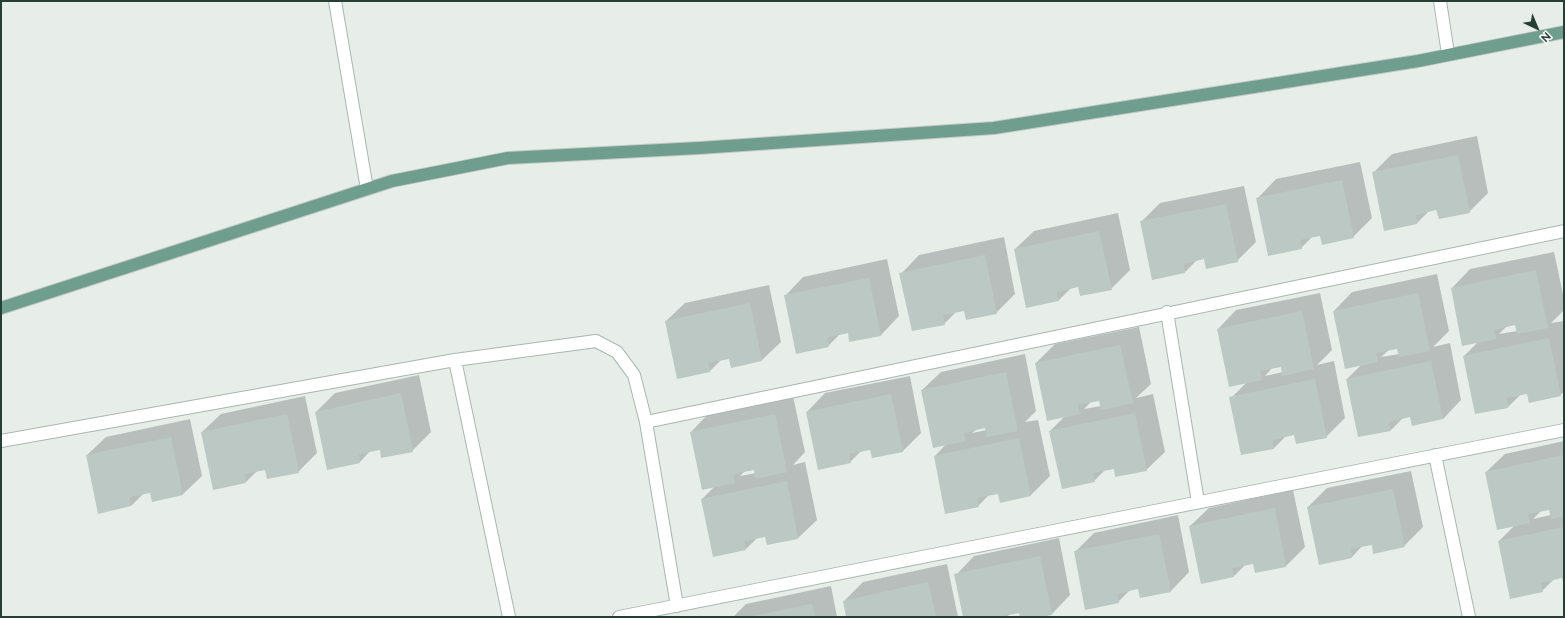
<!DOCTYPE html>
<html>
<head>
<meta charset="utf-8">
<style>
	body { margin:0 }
	#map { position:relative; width:1565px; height:618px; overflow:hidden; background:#e7eeea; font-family:Raleway,sans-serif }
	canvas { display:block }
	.frame { position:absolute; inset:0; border:2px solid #273e36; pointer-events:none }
	.north { position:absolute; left:1517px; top:8px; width:40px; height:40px; -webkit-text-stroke:3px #f7faf8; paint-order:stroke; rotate:136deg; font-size:11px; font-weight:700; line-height:16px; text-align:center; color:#273e36 }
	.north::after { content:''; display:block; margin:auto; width:14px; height:18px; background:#273e36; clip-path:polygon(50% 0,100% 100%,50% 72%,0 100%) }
</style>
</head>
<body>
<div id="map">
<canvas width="1565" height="618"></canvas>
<div class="frame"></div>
<div class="north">N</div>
</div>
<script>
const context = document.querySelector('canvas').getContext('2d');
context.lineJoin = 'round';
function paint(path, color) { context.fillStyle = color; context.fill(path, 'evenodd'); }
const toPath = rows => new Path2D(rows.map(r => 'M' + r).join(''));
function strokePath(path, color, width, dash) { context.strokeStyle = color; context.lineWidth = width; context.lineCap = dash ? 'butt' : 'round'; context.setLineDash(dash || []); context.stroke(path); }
paint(toPath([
	[1477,136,1488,193,1469,212,1437,209,1429,211,1417,223,1385,229,1373,173,1392,154],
	[1360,162,1372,218,1353,237,1321,235,1313,236,1301,248,1258,198,1276,179],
	[1244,186,1256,242,1237,261,1205,258,1197,260,1185,272,1141,222,1160,203],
	[1118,213,1130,270,1111,289,1079,286,1071,288,1059,300,1027,306,1015,249,1034,231],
	[1004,237,1015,294,996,313,965,310,956,312,944,324,901,274,919,255],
	[1554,252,1564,299,1564,310,1551,323,1564,321,1564,392,1560,395,1528,393,1520,395,1508,407,1476,413,1464,356,1479,341,1452,288,1470,269],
	[1515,324,1517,331,1499,334,1507,326],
	[887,259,899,316,881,335,849,332,840,334,828,346,785,296,803,277],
	[1437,274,1449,331,1433,347,1450,343,1461,400,1443,419,1411,416,1403,418,1391,430,1347,379,1362,364,1334,311,1352,292],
	[1398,348,1399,354,1381,357,1390,349],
	[769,285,781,342,762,360,732,367,730,358,722,359,710,371,666,321,685,303],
	[1320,293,1332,350,1317,365,1334,361,1345,418,1326,437,1295,434,1286,436,1274,448,1242,454,1231,398,1246,383,1218,329,1236,310],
	[1282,366,1283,372,1265,376,1273,367],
	[1139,327,1151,384,1136,398,1153,394,1165,452,1146,470,1114,468,1106,469,1094,481,1050,431,1065,416,1036,363,1055,344],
	[1100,400,1101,406,1084,409,1092,401],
	[1025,354,1036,411,1025,422,1038,420,1050,476,1031,495,1001,501,999,492,990,494,978,506,935,456,946,444,922,390,941,372],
	[986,427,987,430,972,433,977,429],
	[419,375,431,432,412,451,380,448,371,450,360,462,316,412,335,393],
	[910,376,921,433,903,451,871,449,862,450,850,462,807,412,825,393],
	[305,396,317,453,298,472,266,469,257,471,246,482,202,432,221,414],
	[793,396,805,452,793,465,805,462,817,520,798,538,768,544,766,536,758,537,746,549,702,499,715,486,691,432,709,413],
	[755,468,756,473,740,476,746,470],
	[190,419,202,476,183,494,153,501,151,492,143,494,131,506,87,455,106,437],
	[1564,441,1564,583,1563,577,1554,579,1542,591,1499,541,1514,526,1486,472,1505,454],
	[1550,509,1551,515,1533,519,1541,511],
	[1411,471,1423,527,1404,546,1372,543,1363,545,1352,557,1308,507,1327,488],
	[1293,490,1305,547,1286,566,1256,572,1254,563,1245,565,1234,576,1190,526,1209,508],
	[1178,515,1189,572,1171,591,1140,597,1139,588,1130,590,1118,602,1075,552,1094,533],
	[1059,538,1070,595,1052,614,1036,617,1021,617,1020,611,1011,613,1007,617,964,617,956,575,974,556],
	[947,564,958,617,847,617,844,601,863,582],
	[831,586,837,617,733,617,746,604]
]), '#0003');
paint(toPath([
	[1458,155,1470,213,1439,219,1436,210,1416,215,1417,224,1384,231,1372,172],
	[1342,180,1354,238,1322,245,1320,236,1300,240,1302,249,1268,256,1256,198],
	[1226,204,1238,262,1206,269,1204,259,1184,264,1185,273,1152,280,1140,221],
	[1099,231,1112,290,1080,296,1078,287,1057,292,1059,301,1026,308,1014,249],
	[985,255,997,314,966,320,964,311,943,315,945,325,912,331,899,273],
	[1536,270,1548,328,1517,334,1515,325,1494,330,1496,339,1462,346,1451,288],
	[869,278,881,336,849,342,848,333,827,338,829,347,796,354,784,295],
	[1418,293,1430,351,1399,357,1397,349,1376,353,1378,362,1345,369,1333,311],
	[750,303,762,361,731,368,729,359,708,363,710,372,677,379,665,321],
	[1302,311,1314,369,1282,376,1281,367,1260,371,1262,380,1229,387,1217,329],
	[1549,338,1561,396,1529,403,1527,394,1507,398,1508,408,1475,414,1463,356],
	[1120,345,1133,403,1101,410,1099,401,1078,405,1080,414,1047,421,1035,363],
	[1431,361,1443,419,1412,426,1410,417,1389,422,1391,431,1358,437,1346,379],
	[1006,372,1018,431,987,437,985,428,964,433,966,441,933,448,921,390],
	[1315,379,1327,438,1296,444,1294,435,1273,440,1274,449,1241,455,1229,397],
	[401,393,413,452,381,458,380,450,359,454,360,463,327,470,315,412],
	[891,394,903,452,872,458,870,450,849,454,851,463,818,470,806,412],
	[1135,413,1147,471,1115,477,1114,469,1093,473,1095,482,1062,489,1049,431],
	[287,414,299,473,267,479,265,470,245,474,246,483,213,490,201,432],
	[775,414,787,472,755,479,754,470,733,474,735,483,702,490,690,432],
	[171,437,183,495,152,502,150,493,129,497,131,506,98,514,86,455],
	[1019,438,1031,496,1000,503,998,494,977,498,979,507,945,514,934,456],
	[1564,455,1564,516,1551,519,1549,510,1528,514,1530,523,1497,530,1485,472],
	[787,481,798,539,767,545,765,537,744,541,746,550,713,557,701,499],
	[1393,489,1405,547,1373,554,1372,545,1351,549,1352,558,1319,565,1307,507],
	[1275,508,1286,567,1255,573,1253,564,1232,568,1234,577,1201,584,1189,526],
	[1564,527,1564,585,1562,578,1541,583,1543,592,1510,599,1498,541],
	[1159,534,1171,592,1140,598,1138,589,1117,594,1119,603,1085,610,1074,551],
	[1040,556,1052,615,1041,617,1020,617,1019,613,998,617,963,617,954,574],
	[928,582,936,617,846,617,843,601],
	[812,604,815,617,753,617,753,616]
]), '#bcc8c3');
const minor = toPath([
	[335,1,367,189],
	[1440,1,1448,54],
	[1167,312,1198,502],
	[455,360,509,617],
	[646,422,1564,231],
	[1,441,455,360,596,341,617,352,634,375,646,422,677,606],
	[1435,455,1469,617],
	[619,617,1564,430]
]);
const major = toPath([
	[1,308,392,181,508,158,699,148,994,128,1418,61,1564,32]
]);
strokePath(minor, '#aab6b0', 14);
strokePath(major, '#c3c9c7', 14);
strokePath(minor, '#fff', 12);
strokePath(major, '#709e8e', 12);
</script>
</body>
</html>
